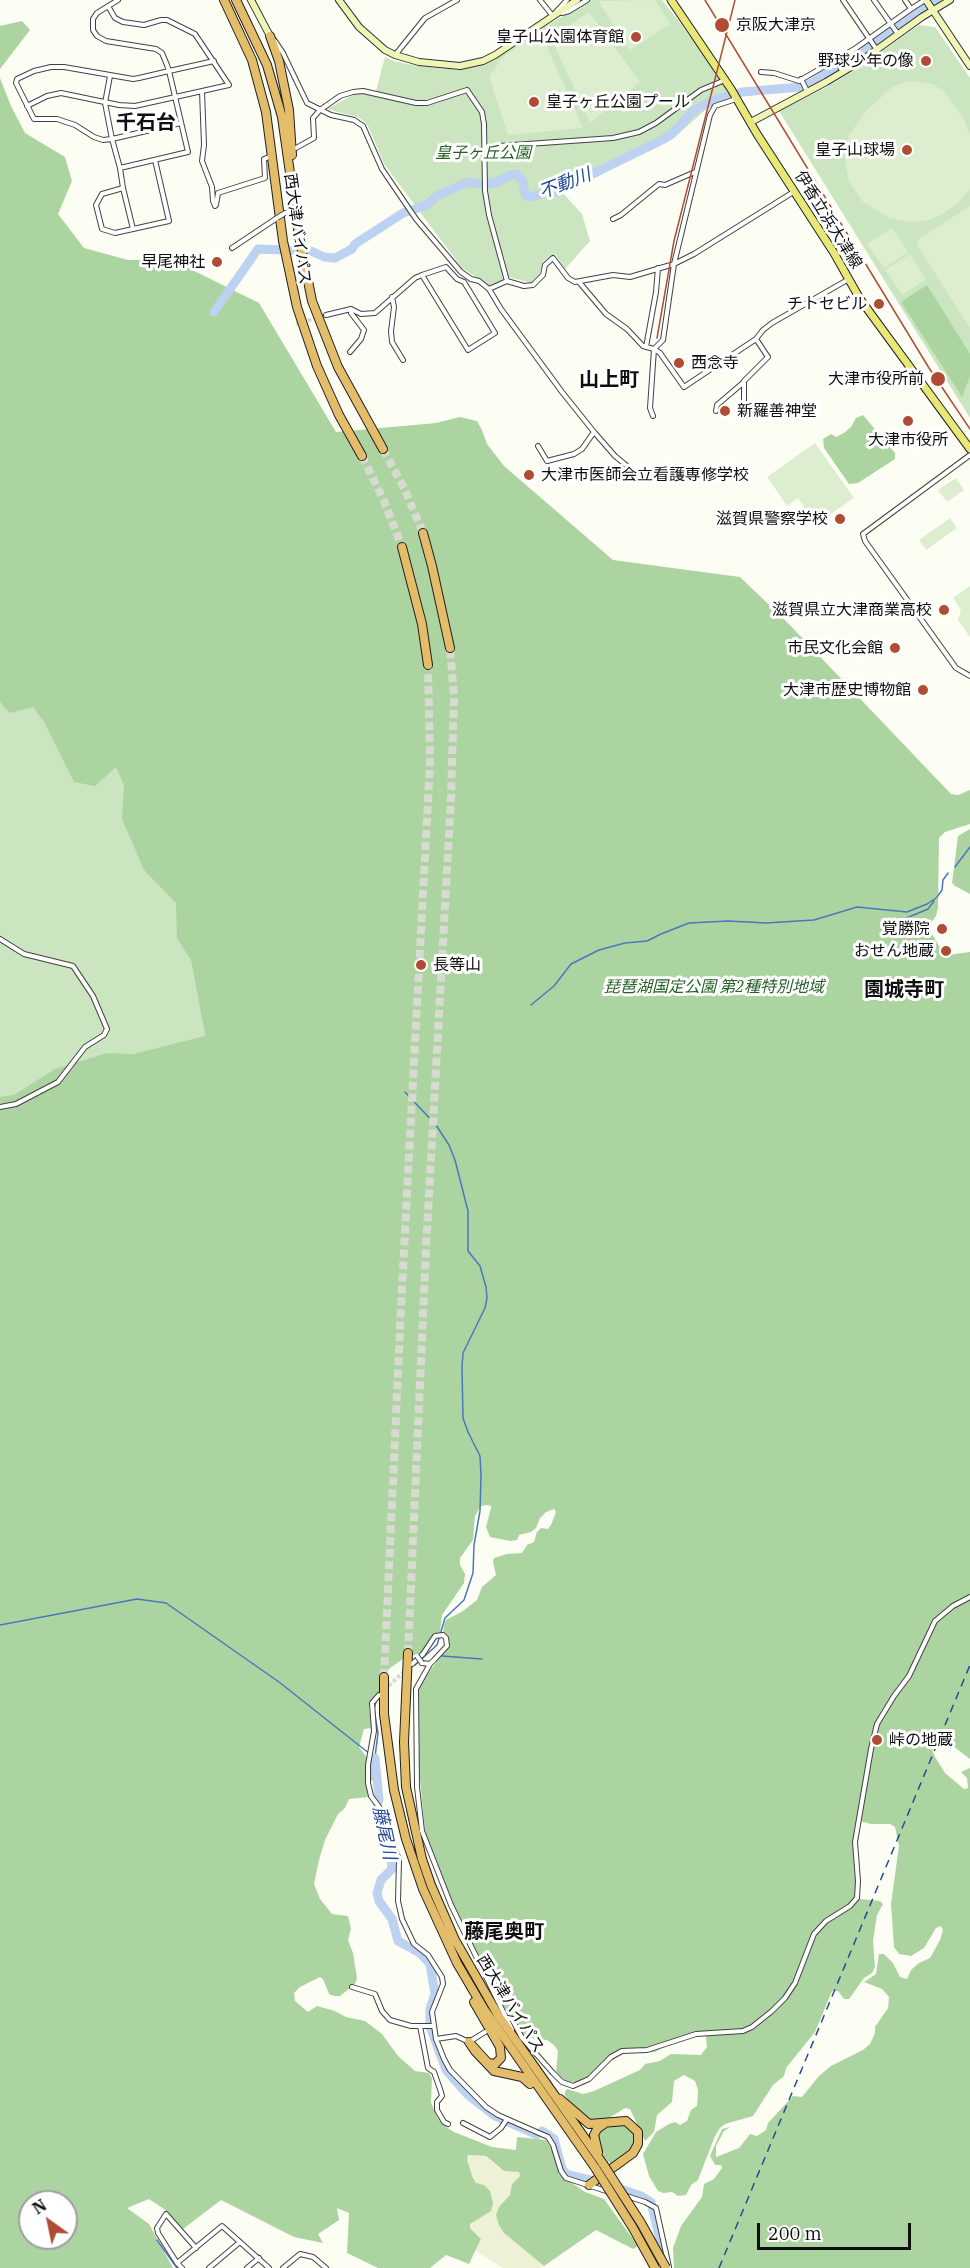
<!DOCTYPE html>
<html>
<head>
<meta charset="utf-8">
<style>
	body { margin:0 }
	#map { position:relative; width:970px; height:2268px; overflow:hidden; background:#fdfef3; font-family:"IBM Plex Serif",serif }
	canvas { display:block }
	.north { position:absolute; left:18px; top:2190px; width:60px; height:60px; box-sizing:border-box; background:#fff; border:2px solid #9f9f9f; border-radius:50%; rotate:327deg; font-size:16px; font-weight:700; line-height:24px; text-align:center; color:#0f0f0f }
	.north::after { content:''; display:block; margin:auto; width:21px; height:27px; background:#b04c36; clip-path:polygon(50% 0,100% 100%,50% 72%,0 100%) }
	.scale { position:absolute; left:757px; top:2223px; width:154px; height:27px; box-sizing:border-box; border:3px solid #0f0f0f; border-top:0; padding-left:8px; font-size:18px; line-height:21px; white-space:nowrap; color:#0f0f0f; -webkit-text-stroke:4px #fff; paint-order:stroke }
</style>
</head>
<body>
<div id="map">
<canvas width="970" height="2268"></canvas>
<div class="north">N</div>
<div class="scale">200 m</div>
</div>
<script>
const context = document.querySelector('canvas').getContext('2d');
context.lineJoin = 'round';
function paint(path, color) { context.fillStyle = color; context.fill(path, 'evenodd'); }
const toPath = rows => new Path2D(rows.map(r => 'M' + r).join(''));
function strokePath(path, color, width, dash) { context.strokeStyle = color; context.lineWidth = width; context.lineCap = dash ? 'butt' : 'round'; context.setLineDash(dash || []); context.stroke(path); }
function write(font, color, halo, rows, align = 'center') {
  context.font = font + ' "IBM Plex Serif","Noto Sans JP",serif'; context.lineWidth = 6; context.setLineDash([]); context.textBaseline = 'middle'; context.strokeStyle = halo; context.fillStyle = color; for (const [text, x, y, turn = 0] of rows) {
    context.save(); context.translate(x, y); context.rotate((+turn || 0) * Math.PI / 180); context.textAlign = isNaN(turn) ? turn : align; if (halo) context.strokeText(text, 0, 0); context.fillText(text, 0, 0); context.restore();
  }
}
paint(toPath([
	[468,2155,486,2156,499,2168,519,2172,520,2175,512,2184,510,2195,499,2207,504,2233,544,2266,541,2268,503,2268,476,2251,481,2239,470,2228,476,2183,466,2160]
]), '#eef1d5');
paint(toPath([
	[590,0,662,0,678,20,733,96,712,104,675,137,561,191,582,214,590,241,565,269,555,254,543,261,539,275,531,283,509,277,490,286,462,268,384,164,368,126,360,118,327,109,353,95,376,91,385,57,393,61,418,66,459,70,479,66],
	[919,25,935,27,970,78,970,418,779,111,825,88,863,65],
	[0,679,120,766,181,902,205,1037,133,1054,0,1101]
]), '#cae5bf');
paint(toPath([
	[22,21,30,30,0,69,0,26],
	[0,78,11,106,25,133,65,157,72,181,58,214,84,248,128,260,172,260,259,303,336,432,436,423,460,417,477,421,482,430,487,444,504,466,613,560,740,577,786,621,951,794,958,795,970,790,970,824,945,832,939,838,938,908,936,916,928,927,943,953,947,955,970,952,970,1759,953,1746,940,1746,933,1740,930,1744,935,1757,945,1773,964,1789,968,1788,967,1778,961,1772,970,1768,970,2268,674,2268,673,2248,681,2226,702,2197,704,2184,714,2179,722,2168,721,2165,715,2165,710,2156,722,2129,730,2127,724,2131,716,2146,716,2157,739,2148,750,2134,757,2136,766,2130,768,2123,793,2096,802,2097,819,2076,831,2066,863,2050,870,2044,875,2033,875,2027,888,2008,889,1997,882,1989,864,1982,876,1974,879,1954,884,1954,893,1963,900,1977,907,1979,911,1970,919,1963,930,1958,940,1940,943,1930,941,1926,936,1928,924,1948,911,1956,899,1954,894,1947,891,1904,899,1846,895,1827,890,1824,871,1824,860,1821,857,1844,856,1864,860,1899,880,1901,883,1904,877,1915,873,1941,875,1967,872,1973,864,1978,849,1999,844,1999,838,1991,832,1991,815,2032,786,2068,784,2076,773,2085,753,2116,725,2124,720,2128,715,2136,698,2180,691,2185,686,2195,678,2196,672,2192,663,2193,658,2191,649,2176,643,2154,656,2132,669,2124,675,2122,680,2125,687,2121,691,2110,697,2106,698,2090,695,2081,684,2075,674,2081,672,2102,657,2115,654,2132,645,2141,630,2109,625,2108,609,2118,599,2120,587,2119,579,2114,565,2095,565,2092,567,2089,583,2094,594,2091,640,2070,645,2064,660,2061,671,2054,701,2055,707,2047,706,2036,696,2032,680,2037,655,2052,641,2053,635,2048,627,2050,581,2082,567,2082,556,2072,558,2051,554,2045,547,2040,524,2037,515,2021,505,2012,451,1902,425,1832,418,1758,417,1691,426,1676,449,1646,448,1637,443,1634,444,1625,446,1620,463,1611,477,1600,482,1587,496,1575,493,1562,494,1558,507,1554,522,1553,527,1545,534,1542,537,1532,541,1528,548,1529,551,1525,556,1512,554,1509,546,1512,540,1518,536,1528,531,1532,519,1535,517,1540,510,1541,490,1537,486,1527,491,1508,491,1506,487,1505,481,1506,475,1516,473,1540,460,1558,460,1565,465,1574,464,1583,442,1615,440,1632,430,1640,423,1653,406,1657,390,1668,383,1677,380,1692,374,1698,369,1707,372,1728,364,1729,359,1747,374,1767,376,1776,367,1786,368,1797,349,1799,345,1808,338,1814,325,1840,319,1860,314,1884,320,1899,332,1914,348,1916,351,1929,348,1940,353,1953,357,1978,355,1984,340,1996,334,1996,329,1994,323,1979,320,1977,300,1987,294,1993,295,2001,308,2012,317,2006,335,2011,346,2017,365,2021,382,2034,398,2056,415,2071,429,2073,432,2078,431,2102,437,2117,443,2125,454,2132,492,2147,516,2150,517,2137,546,2140,553,2152,559,2174,585,2192,604,2199,638,2246,633,2249,596,2230,544,2266,504,2233,499,2225,496,2215,499,2207,510,2195,512,2184,520,2176,519,2172,504,2171,486,2156,468,2155,467,2160,473,2178,476,2183,484,2185,490,2191,493,2203,491,2211,470,2224,470,2228,481,2239,469,2264,446,2255,430,2268,378,2268,347,2253,349,2213,337,2208,339,2220,318,2234,323,2243,294,2237,221,2200,183,2229,164,2209,149,2199,127,2208,149,2224,173,2268,0,2268,0,1097,14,1095,55,1069,107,1053,133,1054,205,1036,191,960,177,938,176,903,144,870,122,819,124,785,116,767,95,786,74,782,44,722,33,707,10,713,0,702],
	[30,2202,66,2202,66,2238,30,2238],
	[927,285,970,354,970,376,962,397,901,302],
	[863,415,895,453,895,459,858,483,849,484,824,448,823,439,831,434,836,437,844,433,851,427,856,418],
	[970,829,970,894,955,886,952,883,958,836],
	[614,2123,625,2125,632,2130,634,2135,634,2143,625,2156,611,2165,603,2155,596,2137,599,2130,606,2125]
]), '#acd4a0');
paint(toPath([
	[655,0,670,24,630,50,598,1],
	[589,12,640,82,590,123,551,38],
	[541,28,545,42,583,128,508,135,489,76,504,56],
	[909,81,933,84,946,93,963,118,970,135,970,189,957,204,941,215,929,220,911,222,889,218,863,202,849,182,844,154,849,135,866,111,892,87],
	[970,206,970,328,917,245,919,239],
	[892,228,908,252,884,268,867,244],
	[910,254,926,279,902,295,885,270],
	[815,443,854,498,816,524,798,498,787,506,767,477],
	[956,478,964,490,947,502,938,490],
	[950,518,957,528,926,550,919,540],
	[970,586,970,637,958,620,961,610,953,598]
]), '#ddedd0');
strokePath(toPath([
	[955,867,970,847],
	[937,897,942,890,943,880,948,873],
	[897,922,928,909,934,901],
	[531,1005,554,986,571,964,599,950,625,943,647,941,661,934,689,923,728,921,766,923,814,920,857,907,907,912,927,904,936,898],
	[405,1092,436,1125,449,1145,455,1160,468,1211,468,1251,480,1266,486,1287,487,1298,485,1308,463,1353,462,1367,463,1418,468,1432,480,1456,481,1476,480,1511,474,1545,473,1573,464,1600,445,1618,437,1645,415,1665],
	[0,1625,137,1599,166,1603,279,1682,375,1758],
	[442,1656,482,1659],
	[375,1757,378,1733,374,1709,376,1702],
	[157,2240,177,2268]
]), '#4c77bf', 1.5);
strokePath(toPath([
	[214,312,258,249,311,251,324,257,335,258,352,249,355,244,403,213,427,205,437,196,468,182,484,185,498,182,510,175,516,174,523,181,525,194,529,197,560,190,664,139,672,134,693,111,714,100,742,92,800,87,810,84,869,47,917,11,937,0],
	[375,1758,379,1800,376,1808,377,1817,391,1858,392,1869,381,1880,377,1893,379,1901,392,1919,398,1941,420,1953,430,1964,435,1994,430,2009,430,2025],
	[431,2029,446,2070,468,2095,495,2116,537,2135],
	[542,2131,554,2139,562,2169,566,2174,603,2183,641,2196,651,2202,662,2248,659,2258,661,2268]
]), '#bdd1f0', 9);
strokePath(toPath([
	[719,2268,970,1665]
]), '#264b94', 1.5, [8, 6]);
strokePath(toPath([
	[296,324,326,315],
	[384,1690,407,1669]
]), '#d9dad1', 4, [4, 2]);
strokePath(toPath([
	[383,449,405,490,423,533],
	[362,456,384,501,402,547],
	[408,1653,426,1249,451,798,454,696,450,648],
	[384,1677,401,1307,430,762,428,665]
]), '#d9dad1', 8, [8, 4]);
const street = toPath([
	[118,0,97,13,93,19,93,30,97,36,106,41,156,49,162,53,167,65,169,71,188,152,120,168,112,139,103,140,94,137,75,125,57,119,34,119,16,83,17,79,34,71,51,67,64,67,133,79,139,78,169,71,214,61],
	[540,0,552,15],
	[843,0,877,50],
	[874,0,898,34],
	[911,9,925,0],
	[562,13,569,11,587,0],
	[553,15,567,0],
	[275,41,283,53,307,103,331,115,354,120,363,126,382,169,416,219,461,272,471,279,479,281,489,289,501,309,562,392,594,432,615,456,627,466],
	[396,54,425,18,457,0],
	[836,60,843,72],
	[761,72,774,73,799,81,856,48,911,9,905,0],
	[110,76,105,103,112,139,181,123],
	[801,79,807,91],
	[202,91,204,145,202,161,212,187,213,201,215,206],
	[27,106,47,96,61,93,119,105,135,106,229,85,195,34,167,20,161,20,144,25,123,22,115,18,108,6],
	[485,147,613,138,639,132,656,123,701,90,725,80],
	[296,148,314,138,313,118,320,110,340,96,353,92,363,91,416,103,427,103,467,90,482,112,484,124,485,191,489,215,507,281],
	[120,168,123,188],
	[216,205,218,193,265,178,264,159,269,157],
	[613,219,621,215,659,184,665,185,695,172],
	[133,229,123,188,102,194,96,205,102,229,115,233,169,221,155,160],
	[232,248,277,218],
	[579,282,606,314,627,329,643,346,654,349,660,353,684,387,756,339,763,330,772,323,849,279],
	[489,289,507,281,524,286,533,285,543,275,545,265,553,258,568,278,575,282,613,275,630,277,674,264,694,254,795,191],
	[392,297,394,307,391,331,392,342,403,360],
	[326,315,351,309,361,314,375,313,415,278,422,275,446,267,457,279,464,282,495,333,468,350,422,275],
	[646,347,656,292,658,268],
	[350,352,361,339,364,330,351,313,351,309],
	[716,411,717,405,744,382],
	[744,412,744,381,768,357,756,339],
	[653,416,650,408,654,349,663,340,674,264,710,115,715,106,736,99],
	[538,446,547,461,574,454,582,449,594,432],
	[970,455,863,534,865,541,956,668,970,676],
	[0,939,24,954,73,966,93,996,107,1029,104,1035,85,1047,58,1082,16,1104,0,1107],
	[412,1664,423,1654,435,1636,443,1635,446,1638,447,1646,434,1660,430,1664,422,1663],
	[430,1664,416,1689,417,1787,422,1831,451,1905,512,2030],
	[379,1695,372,1703,374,1731,368,1765,368,1783,371,1796,382,1811,399,1860,398,1901,402,1919,414,1944,428,1955,442,1977,443,1984,432,2012,436,2039,444,2059,450,2070,486,2107,498,2115,548,2137,553,2145,561,2171,566,2178,606,2191],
	[352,1987,375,1994,382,2011,390,2020,411,2026,433,2026],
	[508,2018,512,2019,522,2038,553,2073,562,2082,573,2086,589,2079,611,2057,622,2051,647,2050,696,2034,743,2031,752,2027,772,2011,785,1998,795,1983,814,1934,826,1921,850,1906,857,1898,858,1881,855,1842,871,1749,877,1724,894,1696,909,1676,935,1621,953,1606,970,1597],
	[420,2026,428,2068,434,2072,441,2092,442,2096,437,2102,437,2110,444,2122,448,2124],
	[436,2039,456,2036,469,2042,485,2032],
	[463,2123,490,2137,501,2128,507,2119],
	[611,2191,645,2202,656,2208,669,2267],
	[177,2263,158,2233,157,2228,166,2214,196,2248],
	[182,2268,177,2263,222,2226,269,2268],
	[209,2268,240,2242],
	[247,2268,259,2258],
	[283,2268,300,2254,313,2257,326,2268]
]);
const secondary = toPath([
	[251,0,270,36],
	[339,0,359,27,385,50,395,55,419,62,460,66,483,61,495,55,577,0],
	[926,0,970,66],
	[751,122,826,82,861,61,922,17,950,0]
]);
const primary = toPath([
	[671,0,731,89,757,134,834,253,860,299,970,449]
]);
const highway = toPath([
	[224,0,252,60,266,112,283,241,297,307,317,366,339,415,362,456],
	[236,0,267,65,282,117,299,236,312,301,338,367,383,449],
	[270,36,279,61,289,110,292,155],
	[423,533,432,566,450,648],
	[402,547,422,624,428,665],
	[408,1653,404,1742,406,1787,422,1859,431,1885,455,1940,498,2015,603,2164],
	[384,1677,384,1714,394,1790,406,1839,423,1889,457,1963,484,2009,596,2169],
	[474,2002,500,2047,501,2058,495,2064,488,2063,469,2042,475,2051,494,2071,522,2077,530,2084],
	[560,2099,589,2124,626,2121,638,2132,638,2144,633,2153,589,2185],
	[598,2152,594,2135,597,2129,604,2124]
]);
strokePath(street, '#424242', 6);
strokePath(secondary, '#313131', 8);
strokePath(primary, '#202020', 9);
strokePath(highway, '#202020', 10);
strokePath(street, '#fff', 4);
strokePath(secondary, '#eff6b5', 6);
strokePath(primary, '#e9e777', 7);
strokePath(highway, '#e4bd6a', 8);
strokePath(toPath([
	[705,0,929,368,970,429],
	[657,338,674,241,735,0]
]), '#b04c36', 1.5);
const streetBridge = toPath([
	[277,218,285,213,304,210],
	[417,1656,422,1663]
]);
const highwayBridge = toPath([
	[603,2164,641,2223,666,2268],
	[596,2169,633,2228,655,2268]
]);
strokePath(streetBridge, '#424242', 6, []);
strokePath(highwayBridge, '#202020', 10, []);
strokePath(streetBridge, '#fff', 4);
strokePath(highwayBridge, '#e4bd6a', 8);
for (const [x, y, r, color] of [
	[722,25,8,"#b04c36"],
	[636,37,6,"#b04c36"],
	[926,61,6,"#b04c36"],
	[534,102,6,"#b04c36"],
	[907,150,6,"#b04c36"],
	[217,262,6,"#b04c36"],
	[879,304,6,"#b04c36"],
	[679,363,6,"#b04c36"],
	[938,379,8,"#b04c36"],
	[725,411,6,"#b04c36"],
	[908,421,6,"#b04c36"],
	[529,475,6,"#b04c36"],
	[840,519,6,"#b04c36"],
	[944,610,6,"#b04c36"],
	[895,648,6,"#b04c36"],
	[923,690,6,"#b04c36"],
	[942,929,6,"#b04c36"],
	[946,951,6,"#b04c36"],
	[421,965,6,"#b04c36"],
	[877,1740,6,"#b04c36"]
]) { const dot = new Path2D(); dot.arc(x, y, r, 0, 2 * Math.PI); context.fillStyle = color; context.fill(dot); strokePath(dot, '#fff', 2); }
write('16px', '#0f0f0f', '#fff', [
	["京阪大津京",736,25,"left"],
	["皇子山公園体育館",624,37],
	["野球少年の像",914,61],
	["皇子ヶ丘公園プール",546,102,"left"],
	["皇子山球場",895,150],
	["早尾神社",205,262],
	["チトセビル",867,304],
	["西念寺",691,363,"left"],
	["大津市役所前",924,379],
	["新羅善神堂",737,411,"left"],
	["大津市役所",908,440,"center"],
	["大津市医師会立看護専修学校",541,475,"left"],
	["滋賀県警察学校",828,519],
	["滋賀県立大津商業高校",932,610],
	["市民文化会館",883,648],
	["大津市歴史博物館",911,690],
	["覚勝院",930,929],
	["おせん地蔵",934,951],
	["長等山",433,965,"left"],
	["峠の地蔵",889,1740,"left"]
], 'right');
write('italic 16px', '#266027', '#fff', [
	["皇子ヶ丘公園",483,153],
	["琵琶湖国定公園 第2種特別地域",714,987]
]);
write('16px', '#0f0f0f', '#fff', [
	["伊香立浜大津線",828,220,58],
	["西大津バイパス",297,229,82],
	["西大津バイパス",510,2004,58]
]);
write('italic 18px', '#264b94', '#fff', [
	["不動川",565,184,-21],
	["藤尾川",384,1833,78]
]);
write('bold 20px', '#0f0f0f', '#fff', [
	["千石台",146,123],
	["山上町",609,380],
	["園城寺町",904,990],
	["藤尾奥町",504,1932]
]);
</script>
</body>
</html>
